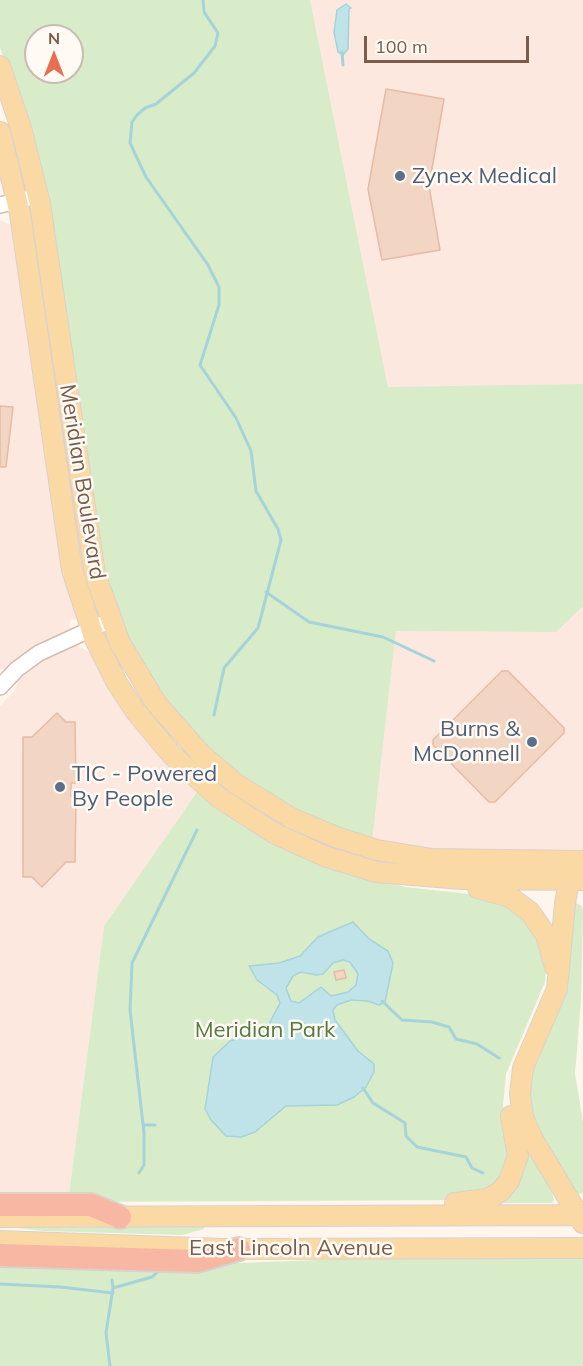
<!DOCTYPE html>
<html>
<head>
<meta charset="utf-8">
<style>
	body { margin:0 }
	#map { position:relative; width:583px; height:1366px; overflow:hidden; background:#fdf6ec; font-family:Mulish,sans-serif }
	canvas { display:block }
	.north { position:absolute; left:24px; top:24px; width:60px; height:60px; box-sizing:border-box; background:#fffaf3; border:2px solid #cabbb1; border-radius:50%; rotate:0deg; font-size:16px; font-weight:700; line-height:24px; text-align:center; color:#7a5c4d }
	.north::after { content:''; display:block; margin:auto; width:21px; height:27px; background:#e76f51; clip-path:polygon(50% 0,100% 100%,50% 72%,0 100%) }
	.scale { position:absolute; left:364px; top:36px; width:165px; height:27px; box-sizing:border-box; border:3px solid #7a5c4d; border-top:0; padding-left:8px; font-size:18px; line-height:21px; white-space:nowrap; color:#7a5c4d; -webkit-text-stroke:4px #fffaf3; paint-order:stroke }
</style>
</head>
<body>
<div id="map">
<canvas width="583" height="1366"></canvas>
<div class="north">N</div>
<div class="scale">100 m</div>
</div>
<script>
const context = document.querySelector('canvas').getContext('2d');
context.lineJoin = 'round';
function paint(path, color) { context.fillStyle = color; context.fill(path, 'evenodd'); }
const toPath = rows => new Path2D(rows.map(r => 'M' + r).join(''));
function strokePath(path, color, width, dash) { context.strokeStyle = color; context.lineWidth = width; context.lineCap = dash ? 'butt' : 'round'; context.setLineDash(dash || []); context.stroke(path); }
function write(font, color, halo, rows, align = 'center') {
  context.font = font + ' Mulish,sans-serif'; context.lineWidth = 5; context.setLineDash([]); context.textBaseline = 'middle'; context.strokeStyle = halo; context.fillStyle = color; for (const [text, x, y, turn = 0] of rows) {
    context.save(); context.translate(x, y); context.rotate((+turn || 0) * Math.PI / 180); context.textAlign = isNaN(turn) ? turn : align; if (halo) context.strokeText(text, 0, 0); context.fillText(text, 0, 0); context.restore();
  }
}
paint(toPath([
	[310,0,583,0,583,856,468,854,372,842,396,631,388,387],
	[0,220,13,226,77,615,76,620,71,619,69,626,77,645,91,653,119,703,139,731,166,762,197,792,104,926,68,1202,0,1199,0,706,15,690,18,681,5,669,0,670]
]), '#fde8e0');
paint(toPath([
	[0,0,310,0,388,387,583,384,583,606,556,632,396,631,372,842,353,836,261,794,181,725,134,656,106,589,13,82,0,48],
	[36,36,72,36,72,72,36,72],
	[197,792,254,833,317,865,319,862,405,887,478,895,511,905,535,929,546,967,545,982,506,1074,503,1106,512,1142,505,1177,469,1200,68,1202,104,926],
	[576,903,582,906,583,912,581,1001,575,1073,583,1122,583,1193,575,1195,540,1140,528,1107,531,1076,568,990,572,906],
	[524,1143,555,1186,551,1188,554,1200,552,1203,496,1203],
	[204,1226,204,1229,182,1235,44,1231,18,1228],
	[583,1257,583,1366,0,1366,0,1260,214,1264,369,1258]
]), '#d8ecc9');
const water = toPath([
	[346,4,351,8,349,9,348,49,343,55,338,52,334,32,337,10,346,4],
	[353,922,369,939,388,951,393,963,385,1002,379,1005,368,1001,351,1000,337,1005,333,1010,335,1020,358,1051,374,1064,374,1072,366,1087,354,1097,337,1105,286,1106,255,1132,241,1137,226,1136,211,1120,205,1109,213,1057,230,1041,267,1028,280,1003,277,995,257,980,249,966,279,963,300,956,318,937,353,922],
	[343,960,350,962,358,974,356,985,348,992,331,996,321,987,299,1003,291,1001,286,988,293,976,301,972,316,975,323,974,333,963,343,960]
]);
paint(water, '#bfe3e8');
strokePath(water, '#a5d3da', 1.5);
strokePath(toPath([
	[203,0,204,12,218,33,215,46,194,73,156,104,145,108,137,115,132,122,130,143,146,177,208,265,219,287,219,305,200,365,236,418,251,451,256,491,278,529,281,540,258,628,224,668,214,715],
	[342,52,343,65],
	[266,592,309,622,383,637,434,661],
	[382,1001,402,1020,432,1022,449,1027,456,1039,477,1044,499,1058],
	[363,1088,373,1103,405,1123,406,1136,417,1147,466,1157,472,1168,483,1173],
	[144,1125,155,1125],
	[139,1173,144,1165,144,1133,130,1010,132,963,197,830],
	[0,1284,60,1287,113,1293],
	[113,1288,152,1277,161,1269],
	[110,1366,106,1333,113,1288,112,1280]
]), '#a5d3da', 3);
const building = toPath([
	[386,89,444,99,429,186,440,250,382,260,368,189,386,89],
	[0,406,13,407,6,467,0,467,0,406],
	[502,671,508,671,564,728,564,733,495,802,489,802,433,745,433,740,502,671],
	[57,713,66,722,75,722,76,783,71,783,71,796,76,801,75,862,66,862,42,887,32,877,23,877,23,737,32,737,57,713],
	[344,970,346,978,336,980,334,972,344,970]
]);
paint(building, '#f3d5c3');
strokePath(building, '#e6bba3', 1.5);
const minor = toPath([
	[0,205,26,199],
	[0,687,17,669,39,653,111,620]
]);
const major = toPath([
	[0,66,21,128,40,204,95,574,120,643,156,703,201,754,236,784,293,819,336,837,377,850,432,859,583,861],
	[0,132,20,214,72,570,94,637,117,683,136,712,172,755,218,797,274,833,324,856,376,872,462,879,583,880],
	[576,869,569,880,565,904,557,989,523,1068,520,1094,523,1117,532,1138,583,1223],
	[478,888,510,897,530,912,546,935,555,967],
	[455,1203,487,1199,500,1192,509,1181,518,1156,511,1116],
	[0,1217,583,1215],
	[0,1241,224,1249,583,1248]
]);
const highway = toPath([
	[0,1205,91,1205,120,1217],
	[0,1255,197,1261,239,1249]
]);
strokePath(minor, '#d1beb0', 18);
strokePath(major, '#dad1cd', 22);
strokePath(highway, '#dad1cd', 26);
strokePath(minor, '#fff', 15);
strokePath(major, '#fbd9a5', 20);
strokePath(highway, '#f7b7a3', 22);
for (const [x, y, r, color] of [
	[400,176,6,"#5c6f8a"],
	[532,742,6,"#5c6f8a"],
	[60,787,6,"#5c6f8a"]
]) { const dot = new Path2D(); dot.arc(x, y, r, 0, 2 * Math.PI); context.fillStyle = color; context.fill(dot); strokePath(dot, '#fffaf3', 2); }
write('22px', '#4e5e75', '#fffaf3', [
	["Zynex Medical",412,176],
	["Burns &",520,729,"right"],
	["McDonnell",520,754,"right"],
	["TIC - Powered",72,774],
	["By People",72,799]
], 'left');
write('22px', '#7a5c4d', '#fffaf3', [
	["Meridian Boulevard",82,482,81],
	["East Lincoln Avenue",291,1248]
]);
write('22px', '#537a41', '#fffaf3', [
	["Meridian Park",265,1030]
]);
</script>
</body>
</html>
